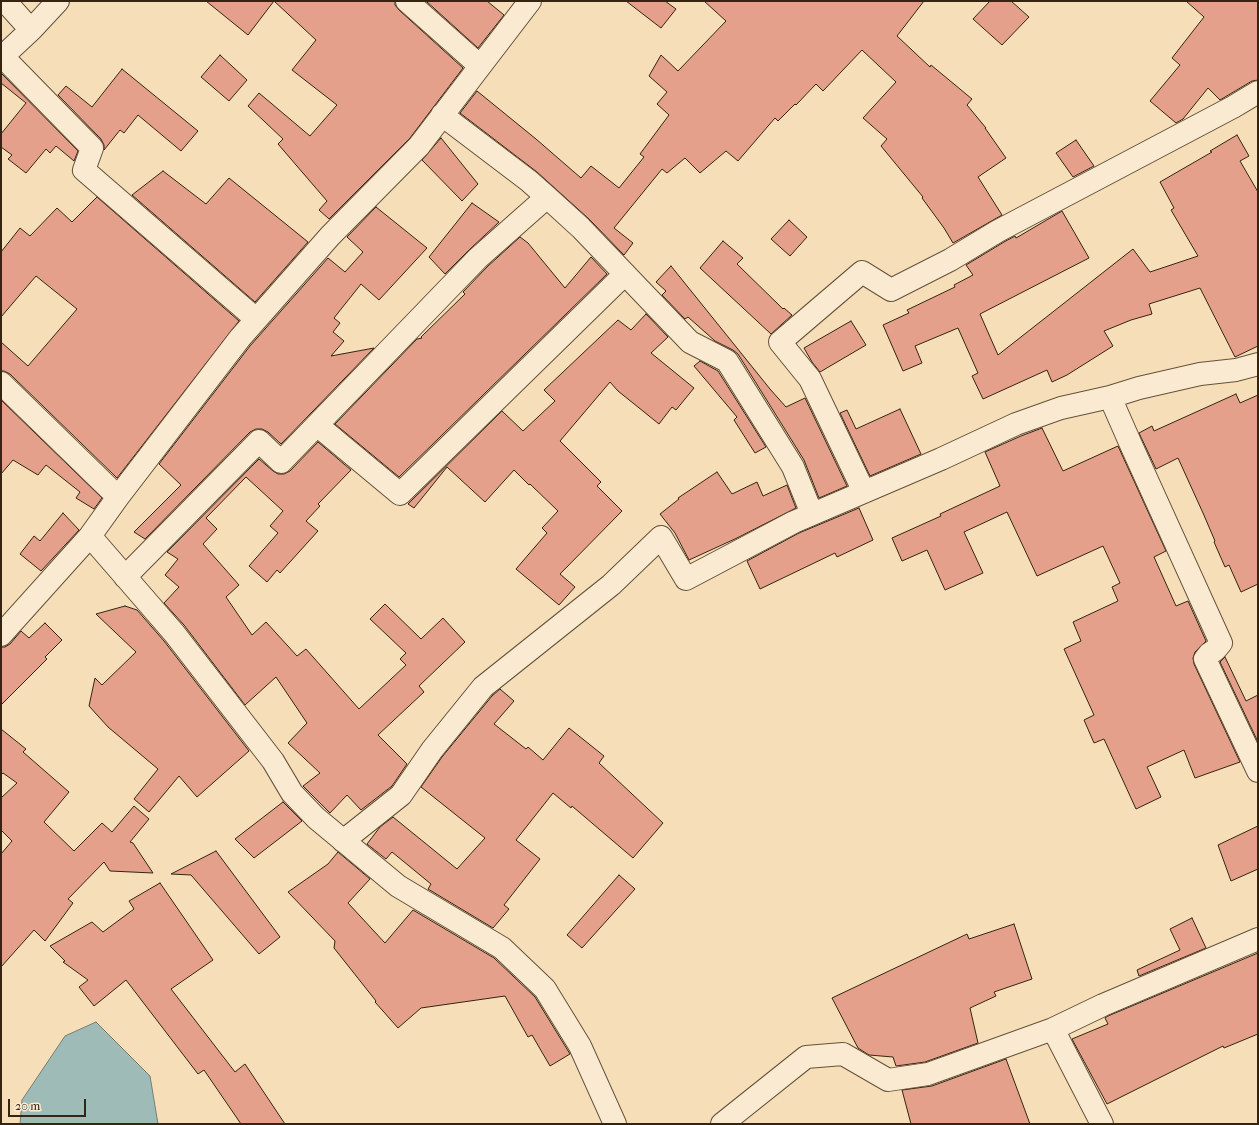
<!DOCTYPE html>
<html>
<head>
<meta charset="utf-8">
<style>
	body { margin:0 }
	#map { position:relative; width:1259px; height:1125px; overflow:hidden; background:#f6deb8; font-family:"IM FELL French Canon",serif }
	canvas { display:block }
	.frame { position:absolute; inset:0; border:2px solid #342410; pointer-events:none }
	.scale { position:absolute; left:8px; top:1099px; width:78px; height:18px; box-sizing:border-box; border:2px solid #342410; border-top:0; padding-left:5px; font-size:12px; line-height:14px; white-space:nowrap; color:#342410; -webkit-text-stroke:3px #f9ead1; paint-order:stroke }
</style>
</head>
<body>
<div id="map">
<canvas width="1259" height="1125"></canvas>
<div class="frame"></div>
<div class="scale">20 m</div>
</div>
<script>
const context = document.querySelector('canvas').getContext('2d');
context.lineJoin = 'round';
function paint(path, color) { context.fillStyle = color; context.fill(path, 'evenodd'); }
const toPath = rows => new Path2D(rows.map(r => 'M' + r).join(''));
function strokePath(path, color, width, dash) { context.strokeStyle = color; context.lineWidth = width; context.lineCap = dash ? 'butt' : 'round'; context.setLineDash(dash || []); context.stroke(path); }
const water = toPath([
	[96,1022,150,1076,158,1124,20,1124,22,1100,65,1036,96,1022]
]);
paint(water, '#9fbbb7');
strokePath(water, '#747f74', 1);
const building = toPath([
	[206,1,395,1,395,5,399,10,463,68,410,138,329,219,319,210,327,201,278,144,283,139,248,106,259,93,310,136,337,105,292,70,316,40,274,1,248,35,206,1],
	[426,1,487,1,504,15,478,48,426,1],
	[626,1,665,1,676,9,661,28,626,1],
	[704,1,924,1,897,36,930,67,931,65,972,99,967,105,986,128,985,128,1006,158,978,177,1002,215,953,243,944,228,922,198,923,197,881,146,887,139,863,118,896,82,862,50,823,91,816,84,796,105,795,104,778,121,775,118,738,161,726,151,700,173,685,158,667,173,662,169,614,228,633,243,624,255,589,219,537,172,460,113,477,91,536,139,581,178,591,166,619,188,644,157,640,154,669,115,657,104,667,92,649,76,661,55,678,71,726,21,704,1],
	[990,1,1011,1,1029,17,1002,45,973,19,990,1],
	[1186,1,1258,1,1258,80,1252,81,1220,100,1208,88,1183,119,1176,123,1150,101,1180,65,1172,58,1204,17,1186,1],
	[220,55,247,80,229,101,201,77,220,55],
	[122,69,198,131,181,151,138,115,124,133,120,130,104,150,104,145,101,139,58,95,66,86,92,107,122,69],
	[1,73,78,151,74,161,56,146,50,153,46,149,26,173,8,159,12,155,1,147,1,134,26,103,1,83,1,73],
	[1237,135,1249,156,1240,161,1258,192,1258,346,1235,357,1200,288,1149,304,1152,314,1131,320,1104,331,1113,346,1067,375,1052,382,1047,370,983,399,972,376,978,373,958,328,915,346,922,363,903,371,883,325,909,313,907,310,955,287,954,285,973,275,966,265,1004,242,1015,236,1016,238,1062,211,1089,258,980,314,998,355,1133,249,1150,272,1198,256,1171,210,1174,208,1160,182,1212,152,1210,151,1237,135],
	[441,138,478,184,462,201,422,160,441,138],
	[1076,140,1094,166,1073,177,1056,153,1076,140],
	[163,171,206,204,229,178,308,242,255,302,132,195,163,171],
	[97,197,239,321,117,478,10,374,4,371,1,371,1,342,28,366,77,309,36,276,1,317,1,252,20,228,30,236,57,208,72,222,97,197],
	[472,203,499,222,470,249,445,274,429,257,472,203],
	[376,207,427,248,379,300,361,284,334,318,340,323,333,332,344,341,331,356,374,348,281,444,268,432,262,429,256,429,250,432,145,539,134,532,181,485,159,464,250,346,328,258,345,272,363,252,347,237,376,207],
	[789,220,807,237,790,256,771,239,789,220],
	[520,237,528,243,565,288,591,257,607,274,399,477,335,424,417,339,422,338,421,337,465,294,463,292,487,267,520,237],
	[723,241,743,258,737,264,783,309,784,308,792,315,771,334,700,268,723,241],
	[671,266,770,389,786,407,805,398,847,486,819,498,804,460,738,354,733,350,715,341,688,317,685,319,662,295,666,291,656,282,671,266],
	[646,314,668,337,651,353,694,388,676,410,672,407,659,424,618,391,610,382,560,441,601,482,597,486,622,511,560,574,575,587,559,605,516,569,547,533,542,528,558,511,530,484,529,485,514,470,485,502,447,467,414,508,408,504,502,411,523,431,555,401,544,390,618,320,631,330,646,314],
	[851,321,866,345,820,372,812,362,804,348,851,321],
	[700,361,718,371,766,447,755,453,734,420,737,417,694,366,700,361],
	[1236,394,1240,403,1258,395,1258,584,1241,592,1229,565,1225,567,1214,542,1215,541,1203,513,1178,458,1156,469,1139,433,1152,426,1154,431,1236,394],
	[1,400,102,498,94,509,76,498,80,492,46,465,38,475,13,460,1,474,1,400],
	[900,409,921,454,870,476,840,413,847,410,856,429,900,409],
	[1042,428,1063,471,1118,446,1166,551,1154,557,1176,606,1188,601,1206,641,1195,652,1193,658,1194,664,1240,762,1195,778,1184,750,1147,767,1161,797,1136,809,1104,739,1094,743,1084,720,1094,715,1064,649,1081,641,1073,622,1118,601,1112,587,1120,583,1103,546,1037,576,1007,512,964,532,983,573,945,590,927,550,902,561,892,538,941,516,940,514,1000,486,985,452,1021,436,1042,428],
	[318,442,351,470,318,504,320,506,306,521,318,531,280,573,277,570,267,582,249,566,278,533,270,526,283,511,246,477,206,518,217,529,203,544,239,585,226,597,252,635,266,622,297,656,306,649,359,709,406,665,400,659,406,653,370,619,385,604,421,639,443,618,465,642,419,686,424,692,378,735,407,764,392,786,361,810,347,795,330,813,303,786,320,773,288,743,307,723,276,677,245,705,184,625,164,603,179,587,165,575,178,559,167,552,259,459,273,471,278,474,284,474,290,471,318,442],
	[717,472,732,494,757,482,763,496,787,485,796,508,737,538,689,560,675,533,660,514,679,499,678,498,717,472],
	[859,508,873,540,837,557,835,553,760,589,747,561,799,533,859,508],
	[63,513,79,530,41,571,20,554,34,536,40,541,63,513],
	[125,606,137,610,164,641,249,751,197,797,179,776,149,812,134,799,158,769,108,727,89,706,95,678,102,685,136,652,96,614,125,606],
	[45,623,62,640,45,657,47,659,1,705,1,647,5,647,10,644,21,631,29,638,45,623],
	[1225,657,1246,701,1258,695,1258,742,1220,662,1225,657],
	[500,689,514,701,494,724,526,749,528,747,543,760,569,728,604,756,599,763,663,823,633,858,572,806,571,808,553,793,516,840,540,859,504,905,509,909,493,928,428,889,431,884,392,852,386,859,367,844,380,827,393,817,457,869,485,838,421,787,442,757,492,696,500,689],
	[1,729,26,749,23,752,69,792,44,822,74,851,102,823,112,832,134,806,149,819,130,842,133,843,153,873,110,871,104,862,68,899,73,903,45,941,34,930,1,967,1,854,12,841,1,830,1,798,17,783,3,773,1,775,1,729],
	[283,802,302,821,254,858,235,839,283,802],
	[1258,826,1258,869,1231,881,1218,845,1258,826],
	[216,851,280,937,259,954,191,875,171,874,216,851],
	[338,852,370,879,348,903,385,943,413,910,494,958,535,997,570,1054,550,1066,532,1035,528,1037,505,996,421,1008,398,1028,375,1002,376,1001,334,948,335,941,288,892,328,864,338,852],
	[619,875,635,889,582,948,567,935,619,875],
	[160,883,213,960,171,989,235,1072,245,1064,285,1124,241,1124,204,1070,198,1074,126,980,94,1006,79,987,88,980,63,962,65,961,50,946,92,922,103,932,134,909,129,901,160,883],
	[1192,918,1206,948,1139,976,1137,970,1180,950,1170,929,1192,918],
	[1014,924,1032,979,994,992,996,996,970,1008,978,1043,925,1062,896,1066,893,1057,869,1055,858,1048,832,998,967,934,969,939,1014,924],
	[1258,953,1258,1034,1224,1048,1223,1046,1107,1104,1072,1039,1108,1024,1105,1018,1108,1016,1258,953],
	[1006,1059,1030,1124,911,1124,902,1090,932,1086,1006,1059]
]);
paint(building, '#e5a08b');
strokePath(building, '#342410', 1);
const minor = toPath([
	[407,1,480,66],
	[31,30,58,1],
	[2,56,92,148,84,170,256,319],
	[1,58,31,30,5,1],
	[442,115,529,181,547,197,581,228,690,342,727,361,793,467,812,514],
	[1,383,118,497],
	[1110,397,1132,447,1221,643,1215,650,1209,654,1205,659,1258,771],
	[317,425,400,494,625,274],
	[864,492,810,379,780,342,862,272,891,290,950,260,998,231,1233,107,1258,92],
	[90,536,174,633,273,761,292,793,316,818,398,886,502,948,545,989,580,1046,615,1124],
	[125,577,259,441,281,462,478,258,547,197],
	[1,635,90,536,118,497,240,338,330,236,419,146,530,1],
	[343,841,401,795,432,750,483,687,611,585,661,537,686,579,794,522,941,459,1016,424,1061,408,1110,397,1139,388,1200,374,1236,370,1258,364],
	[1053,1029,1102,1124],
	[722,1124,806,1057,843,1054,888,1080,928,1074,1053,1029,1103,1005,1258,939]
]);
strokePath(minor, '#64523a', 24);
strokePath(minor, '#f9ead1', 22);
</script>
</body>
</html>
